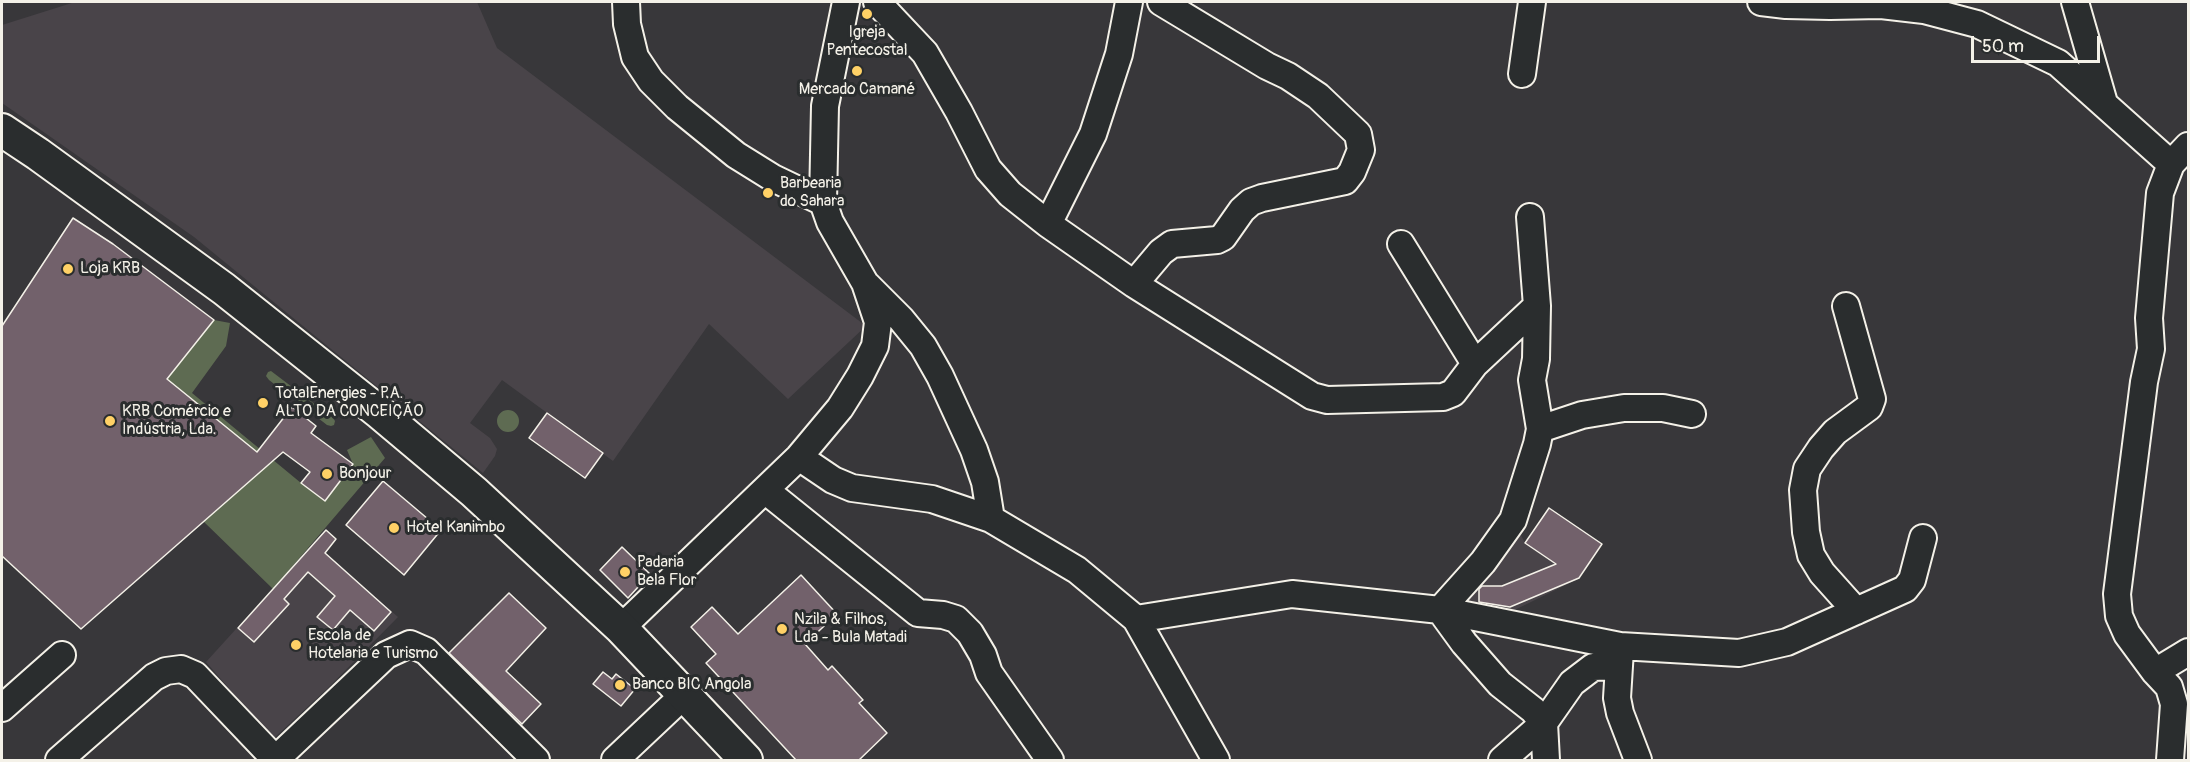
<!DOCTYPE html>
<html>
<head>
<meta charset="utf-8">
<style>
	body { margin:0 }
	#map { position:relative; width:2190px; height:762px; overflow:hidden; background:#38373a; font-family:Pangolin,sans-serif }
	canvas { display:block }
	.frame { position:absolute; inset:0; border:3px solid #f4f1e8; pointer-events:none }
	.scale { position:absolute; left:1971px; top:36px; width:129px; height:27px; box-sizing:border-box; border:3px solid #f4f1e8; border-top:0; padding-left:8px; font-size:18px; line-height:21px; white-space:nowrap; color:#f4f1e8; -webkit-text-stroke:4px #2a2d2e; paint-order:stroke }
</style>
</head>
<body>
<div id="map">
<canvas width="2190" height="762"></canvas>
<div class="frame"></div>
<div class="scale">50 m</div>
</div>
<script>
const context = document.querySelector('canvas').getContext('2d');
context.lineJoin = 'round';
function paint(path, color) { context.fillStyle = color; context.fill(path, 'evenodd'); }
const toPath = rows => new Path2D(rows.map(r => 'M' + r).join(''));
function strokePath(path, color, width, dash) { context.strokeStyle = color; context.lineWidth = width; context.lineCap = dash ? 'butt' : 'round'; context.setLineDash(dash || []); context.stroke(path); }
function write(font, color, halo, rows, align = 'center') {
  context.font = font + ' Pangolin,sans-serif'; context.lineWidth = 6; context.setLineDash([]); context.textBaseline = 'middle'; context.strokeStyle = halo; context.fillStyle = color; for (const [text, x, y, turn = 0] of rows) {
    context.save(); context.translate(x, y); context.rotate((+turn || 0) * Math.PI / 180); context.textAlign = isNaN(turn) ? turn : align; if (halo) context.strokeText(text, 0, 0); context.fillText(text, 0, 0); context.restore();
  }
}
paint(toPath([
	[75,2,477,2,497,48,866,326,788,399,709,324,613,461,502,380,470,423,490,438,497,449,495,456,483,473,194,237,2,103,2,25],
	[1513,520,1525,543,1578,579,1490,622,1440,610],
	[326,530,336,539,325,553,398,617,328,688,273,739,206,662]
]), '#494449');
paint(toPath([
	[214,320,230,323,226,346,192,393,301,483,325,501,353,464,347,450,371,437,385,458,273,589,203,521,270,463,167,379],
	[271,371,333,418,335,421,334,425,331,426,327,425,269,380,266,376,268,372],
	'497 421a11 11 0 1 1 22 0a11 11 0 1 1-22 0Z'
]), '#5e6b52');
const building = toPath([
	[73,218,113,244,214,320,167,379,257,452,292,407,316,426,311,433,353,464,325,501,301,483,310,472,283,452,81,629,2,556,2,326,73,218],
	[547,413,603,453,585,478,529,438,547,413],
	[383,481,441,530,404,575,346,525,383,481],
	[1549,508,1602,544,1579,578,1510,607,1479,602,1479,589,1482,586,1502,586,1556,564,1525,543,1549,508],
	[326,530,336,539,325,553,391,612,374,631,350,610,333,630,317,617,335,596,308,572,284,599,289,604,254,642,238,628,326,530],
	[622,547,650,574,628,598,600,570,622,547],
	[801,575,837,614,805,644,828,670,832,666,863,700,859,703,887,733,859,760,796,760,706,663,716,654,691,627,712,607,738,634,801,575],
	[509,593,546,628,506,671,541,704,522,724,449,653,509,593],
	[603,672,612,679,616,674,635,689,621,706,593,684,603,672]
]);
paint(building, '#72616b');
strokePath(building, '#f4f1e8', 1.5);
const minor = toPath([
	[626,2,627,24,635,57,651,81,677,107,736,155,773,178,823,202],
	[877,2,925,53,959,112,988,169,1010,194,1048,224,1134,284,1312,396,1327,400,1443,397,1453,393,1475,364,1537,306],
	[1761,2,1786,5,1830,6,1881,5,1924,10,1977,24,2058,63,2171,164],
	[2075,2,2104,103],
	[1522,74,1532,2],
	[1530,217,1537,306,1536,359,1532,380,1540,429,1537,444,1513,520,1483,562,1440,610,1464,643,1500,684,1533,710,1544,723,1546,760],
	[1048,224,1093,134,1119,54,1129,2],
	[1401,244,1475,364],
	[1134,284,1161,252,1172,244,1217,240,1223,237,1242,210,1251,202,1262,198,1345,181,1352,172,1361,150,1358,134,1318,96,1288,76,1267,66,1161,2],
	[867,285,901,319,923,346,940,376,974,450,985,482,991,519],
	[1846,306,1872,399,1869,407,1835,432,1821,448,1807,469,1803,490,1806,532,1811,555,1822,573,1856,611],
	[1540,429,1582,415,1624,408,1663,408,1692,414],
	[799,457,833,480,852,488,932,499,991,519,1077,570,1136,619,1292,594,1440,610,1620,646,1739,653,1787,642,1905,589,1912,580,1923,538],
	[765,490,918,613,943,615,956,619,970,633,983,655,989,673,1050,760],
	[1136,619,1216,760],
	[621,628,799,457,840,408,860,376,875,346,878,322,865,283,830,222,823,202,825,106,846,2],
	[1620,650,1617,698,1620,713,1638,760],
	[2155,672,2188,652],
	[2,708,62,655],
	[59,760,154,677,166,671,181,669,195,675,276,760],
	[275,760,386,655,410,644,426,651,536,760],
	[615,760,685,694],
	[1502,760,1544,723,1572,683,1593,667,1619,666],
	[2170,760,2174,704,2169,687,2155,672,2127,634,2119,616,2117,594,2144,382,2151,349,2149,318,2160,193,2171,164,2188,146]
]);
const major = toPath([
	[2,130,38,154,224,289,380,413,474,492,621,628,746,760]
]);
strokePath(minor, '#f4f1e8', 30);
strokePath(major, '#f4f1e8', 36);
strokePath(minor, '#2a2d2e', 26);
strokePath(major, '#2a2d2e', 32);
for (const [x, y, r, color] of [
	[867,14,6,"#ffd166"],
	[857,71,6,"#ffd166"],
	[768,193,6,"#ffd166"],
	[68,269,6,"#ffd166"],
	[263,403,6,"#ffd166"],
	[110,421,6,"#ffd166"],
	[327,474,6,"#ffd166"],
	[394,528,6,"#ffd166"],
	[625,572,6,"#ffd166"],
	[782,629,6,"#ffd166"],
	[296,645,6,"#ffd166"],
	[620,685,6,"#ffd166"]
]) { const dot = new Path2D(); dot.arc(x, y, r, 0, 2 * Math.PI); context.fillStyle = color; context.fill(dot); strokePath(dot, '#2a2d2e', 2); }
write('16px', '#f4f1e8', '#2a2d2e', [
	["Igreja",867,33,"center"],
	["Pentecostal",867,51,"center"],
	["Mercado Camané",857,90,"center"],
	["Barbearia",780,184],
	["do Sahara",780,202],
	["Loja KRB",80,269],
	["TotalEnergies - P.A.",275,394],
	["ALTO DA CONCEIÇÃO",275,412],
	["KRB Comércio e",122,412],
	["Indústria, Lda.",122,430],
	["Bonjour",339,474],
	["Hotel Kanimbo",406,528],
	["Padaria",637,563],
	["Bela Flor",637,581],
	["Nzila & Filhos,",794,620],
	["Lda - Bula Matadi",794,638],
	["Escola de",308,636],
	["Hotelaria e Turismo",308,654],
	["Banco BIC Angola",632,685]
], 'left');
</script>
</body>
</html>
